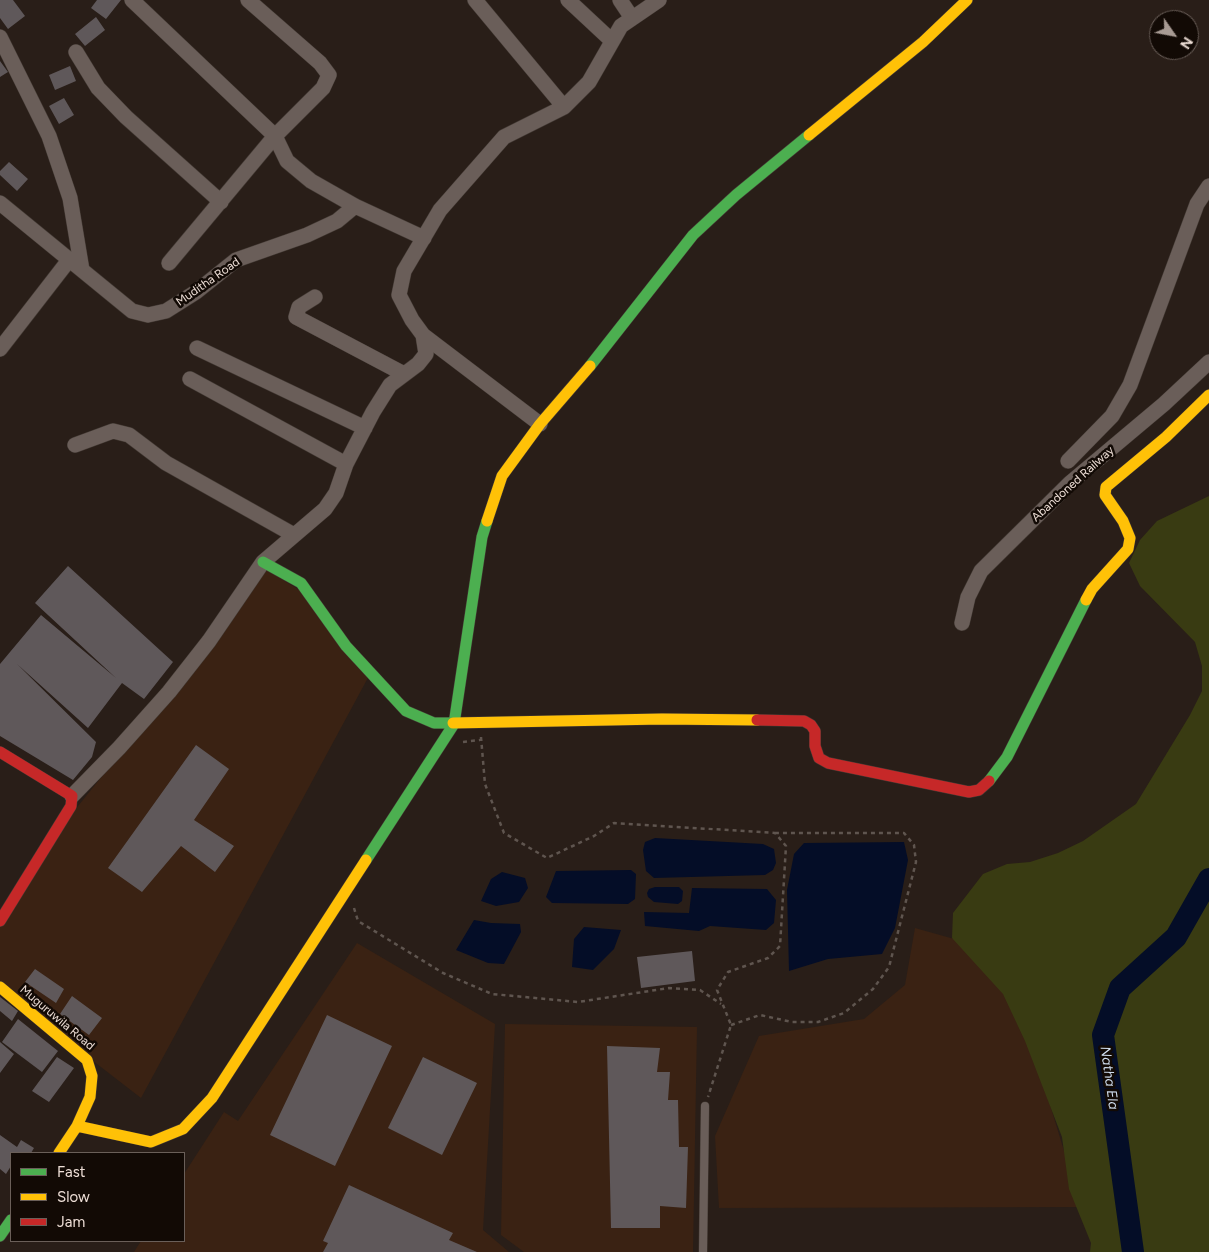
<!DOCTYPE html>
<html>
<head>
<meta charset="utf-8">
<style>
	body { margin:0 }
	#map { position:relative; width:1209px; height:1252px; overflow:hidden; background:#291e18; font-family:Figtree,sans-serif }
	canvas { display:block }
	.legend { position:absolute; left:10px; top:1152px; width:175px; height:90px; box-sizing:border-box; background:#120a05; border:1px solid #6a5f59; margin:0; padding:6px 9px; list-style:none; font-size:15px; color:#edded6 }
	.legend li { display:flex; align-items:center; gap:10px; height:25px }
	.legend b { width:25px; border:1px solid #6a5f59 }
	.north { position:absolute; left:1149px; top:10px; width:50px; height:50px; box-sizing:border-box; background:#120a05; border:1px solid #6a5f59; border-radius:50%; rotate:123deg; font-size:14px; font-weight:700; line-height:20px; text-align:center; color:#edded6 }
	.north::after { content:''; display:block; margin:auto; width:18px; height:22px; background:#a89b94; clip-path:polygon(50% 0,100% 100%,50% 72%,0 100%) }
</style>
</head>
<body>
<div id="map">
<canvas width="1209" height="1252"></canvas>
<ul class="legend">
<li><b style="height:6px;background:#4caf50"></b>Fast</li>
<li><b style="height:6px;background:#ffc107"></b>Slow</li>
<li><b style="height:6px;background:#c62828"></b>Jam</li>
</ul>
<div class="north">N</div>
</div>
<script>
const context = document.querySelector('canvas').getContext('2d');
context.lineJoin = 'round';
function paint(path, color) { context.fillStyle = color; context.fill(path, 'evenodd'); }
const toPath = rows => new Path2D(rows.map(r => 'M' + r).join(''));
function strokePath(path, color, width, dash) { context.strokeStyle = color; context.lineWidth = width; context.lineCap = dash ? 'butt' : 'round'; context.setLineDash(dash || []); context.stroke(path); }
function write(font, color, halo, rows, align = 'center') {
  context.font = font + ' Figtree,sans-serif'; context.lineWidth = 5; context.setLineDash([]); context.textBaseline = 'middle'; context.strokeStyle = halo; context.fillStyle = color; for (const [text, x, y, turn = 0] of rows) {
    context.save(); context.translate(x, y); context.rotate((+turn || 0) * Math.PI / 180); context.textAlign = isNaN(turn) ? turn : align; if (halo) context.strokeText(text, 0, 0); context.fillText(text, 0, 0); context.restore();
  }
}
paint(toPath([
	[262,567,306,594,370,674,141,1098,0,989,0,921,70,816,166,697],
	[915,928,1004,953,1081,1207,719,1208,715,1136,759,1036,864,1019,905,985],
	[357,943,495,1024,483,1230,509,1252,134,1252,141,1241,184,1241,184,1174,224,1112,238,1121],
	[505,1024,697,1027,693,1252,524,1252,501,1235]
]), '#3a2213');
paint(toPath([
	[1209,496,1209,1252,1090,1252,1091,1243,1069,1189,1062,1137,1025,1041,1003,994,952,938,953,913,983,874,1007,864,1030,862,1058,853,1083,841,1136,804,1190,715,1202,691,1202,666,1195,642,1140,586,1129,563,1140,540,1157,521]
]), '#393b12');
paint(toPath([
	[655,838,763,844,774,849,776,863,773,870,765,875,654,878,646,871,643,850,645,842],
	[904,842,908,860,895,928,882,954,828,959,789,971,787,890,794,854,804,843],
	[631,870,636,874,635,899,628,904,552,903,546,897,556,871],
	[502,872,525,878,528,888,519,902,496,906,481,901,491,879],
	[655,887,679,887,683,891,682,901,678,904,654,902,648,897,647,893,649,889],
	[692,888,767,889,776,900,774,923,766,930,710,926,699,931,645,926,644,912,689,913],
	[474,920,491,923,520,924,521,932,504,964,488,963,456,950],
	[584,927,621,930,614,949,593,970,572,967,574,939]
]), '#040d27');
strokePath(toPath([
	[1133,1252,1103,1035,1120,988,1176,937,1209,879]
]), '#040d27', 22);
paint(toPath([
	[0,0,13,0,25,16,8,29,0,18],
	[97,0,121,0,106,19,91,8],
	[96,17,105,30,85,46,75,34],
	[0,61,8,72,0,77],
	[70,66,76,81,55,90,49,75],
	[64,98,74,115,59,124,49,106],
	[9,162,28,179,17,191,0,175,0,171],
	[68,566,173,662,144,699,122,683,88,728,17,664,96,742,92,757,73,780,0,736,0,664,41,615,116,678,35,603],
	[196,745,229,769,194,820,234,846,215,872,181,846,142,892,108,868],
	[692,951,695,981,641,988,637,957],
	[35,969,64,989,56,1003,25,982],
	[72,996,102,1018,89,1035,60,1014],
	[0,997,18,1011,12,1021,0,1011],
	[327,1015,392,1046,335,1166,270,1135],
	[18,1019,58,1051,42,1072,2,1042],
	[0,1042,14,1054,0,1073],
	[607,1046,660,1048,657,1072,670,1072,668,1100,678,1100,679,1147,688,1147,686,1208,660,1206,660,1228,611,1228],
	[57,1057,74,1068,49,1102,32,1091],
	[423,1057,477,1083,442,1155,388,1128],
	[0,1135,17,1147,21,1140,34,1148,31,1153,11,1153,11,1166,6,1174,0,1169],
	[349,1185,453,1233,449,1240,477,1252,323,1252,328,1243,323,1241]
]), '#5f585a');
const lane = toPath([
	[703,1252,705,1106]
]);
const street = toPath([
	[132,0,275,136,287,161,311,181,355,206,424,238],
	[475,0,564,107],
	[568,0,612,41],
	[620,0,632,18],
	[0,37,49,136,70,198,82,270],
	[76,52,98,88,126,117,221,202],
	[0,203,132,311,148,315,166,311,196,292,236,260,307,235,337,221,355,206],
	[169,263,275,136,323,88,329,75,320,63,248,0],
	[315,297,299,307,296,317,404,374],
	[423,335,540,424],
	[197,348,365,428],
	[0,349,69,260],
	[190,379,346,464],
	[75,445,113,431,129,435,166,463,294,535],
	[1068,461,1112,416,1130,385,1197,204,1209,186],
	[962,623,968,597,981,571,1070,483,1164,404,1209,362],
	[72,796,119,748,169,692,209,641,263,562,325,509,336,493,346,464,373,412,390,385,418,364,426,354,423,335,412,320,399,295,404,271,440,210,504,137,564,107,589,82,621,26,659,0]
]);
const fast = toPath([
	[590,366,693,235,736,195,809,135],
	[263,562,301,583,346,646,406,711,434,723,453,723],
	[989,781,1007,757,1086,600],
	[366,860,454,724,482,537,487,521],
	[0,1236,11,1220]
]);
const slow = toPath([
	[809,135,923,42,967,0],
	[487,521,502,476,540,424,590,366],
	[1086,600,1092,589,1128,549,1130,538,1123,521,1105,495,1106,487,1166,437,1209,395],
	[453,723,662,719,757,720],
	[0,987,87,1060,92,1076,90,1097,77,1126,59,1153],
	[77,1126,151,1142,183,1129,212,1098,366,860]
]);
const jam = toPath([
	[757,720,804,721,811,725,815,731,815,746,819,758,828,763,969,792,979,790,989,781],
	[0,752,72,796,71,806,0,921]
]);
strokePath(lane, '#433a34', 9);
strokePath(street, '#433a34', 16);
strokePath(fast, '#433a34', 12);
strokePath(slow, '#433a34', 12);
strokePath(jam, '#433a34', 12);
strokePath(toPath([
	[481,737,485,784,504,833,547,858,594,836,614,823,775,833,786,846,780,946,768,958,728,972,717,990,731,1025,708,1097],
	[463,742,480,740],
	[354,908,358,921,443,973,492,994,578,1002,669,988,700,990,721,1004],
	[731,1025,760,1015,792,1022,818,1022,844,1013,873,989,889,967,916,862,914,845,904,833,775,833]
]), '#5f554f', 2.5, [4, 4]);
strokePath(lane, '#6a5e59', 8);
strokePath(street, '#6a5e59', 15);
strokePath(fast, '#4caf50', 11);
strokePath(slow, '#ffc107', 11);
strokePath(jam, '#c62828', 11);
write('12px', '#edded6', '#120a05', [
	["Muditha Road",208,282,-35],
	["Abandoned Railway",1073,484,-42],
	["Muguruwila Road",57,1018,40]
]);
write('italic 14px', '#d0def0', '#120a05', [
	["Natha Ela",1109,1078,82]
]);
</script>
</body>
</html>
